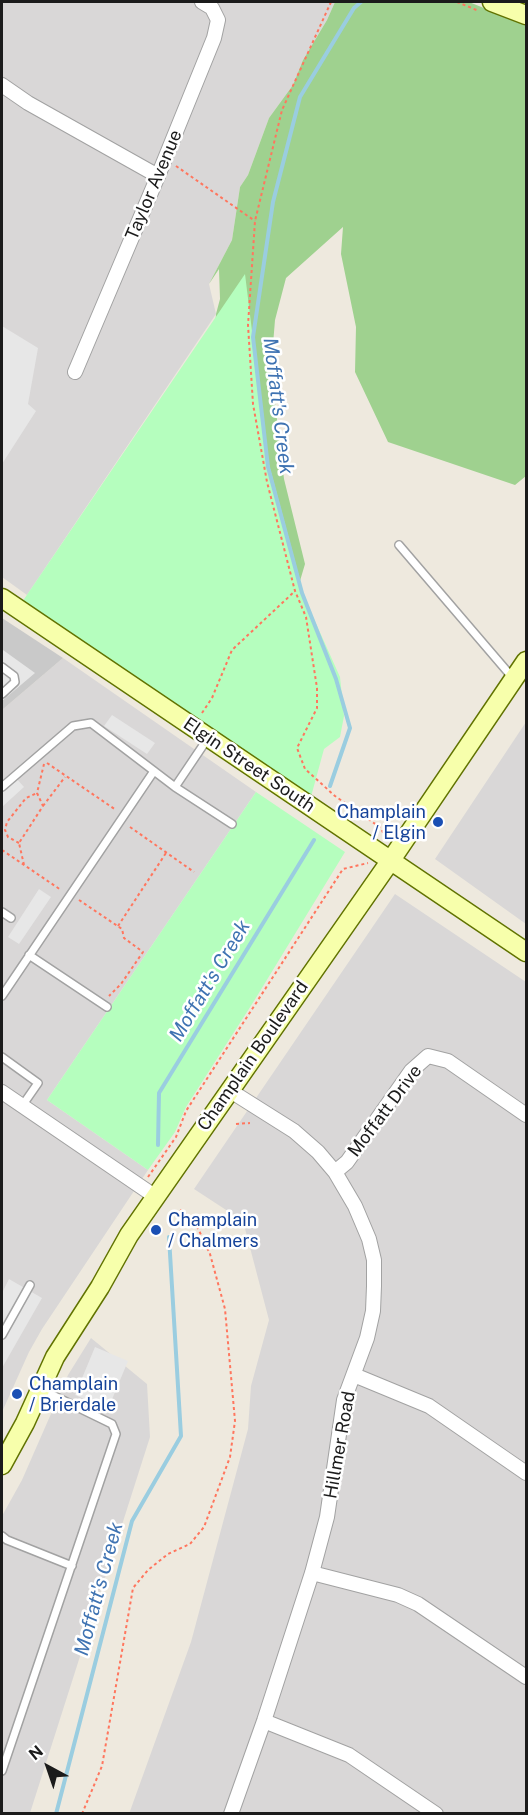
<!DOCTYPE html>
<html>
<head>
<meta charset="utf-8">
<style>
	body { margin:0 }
	#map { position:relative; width:528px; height:1815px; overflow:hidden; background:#eee9de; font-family:"Public Sans",sans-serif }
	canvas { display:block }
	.frame { position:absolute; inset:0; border:3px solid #1b1b1b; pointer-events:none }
	.north { position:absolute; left:18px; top:1737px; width:60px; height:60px; -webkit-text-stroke:4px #fff; paint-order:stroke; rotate:320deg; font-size:16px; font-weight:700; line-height:24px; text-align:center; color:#1b1b1b }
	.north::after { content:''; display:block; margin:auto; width:21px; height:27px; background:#1b1b1b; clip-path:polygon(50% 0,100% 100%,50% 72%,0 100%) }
</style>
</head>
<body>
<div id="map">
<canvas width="528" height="1815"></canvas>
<div class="frame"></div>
<div class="north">N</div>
</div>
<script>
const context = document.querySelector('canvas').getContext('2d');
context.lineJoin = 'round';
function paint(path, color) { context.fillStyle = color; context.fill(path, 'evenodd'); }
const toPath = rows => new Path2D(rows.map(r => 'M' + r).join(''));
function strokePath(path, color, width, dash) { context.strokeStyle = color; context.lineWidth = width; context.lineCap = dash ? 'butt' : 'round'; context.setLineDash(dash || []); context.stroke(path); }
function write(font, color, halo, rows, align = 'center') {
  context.font = font + ' "Public Sans",sans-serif'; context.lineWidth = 5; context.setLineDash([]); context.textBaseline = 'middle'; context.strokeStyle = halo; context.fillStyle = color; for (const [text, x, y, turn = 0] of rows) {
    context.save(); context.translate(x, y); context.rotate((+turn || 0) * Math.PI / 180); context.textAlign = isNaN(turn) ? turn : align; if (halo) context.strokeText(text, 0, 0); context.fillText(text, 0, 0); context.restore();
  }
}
paint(toPath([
	[2,2,335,2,327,20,303,60,293,85,269,118,248,175,240,187,232,240,209,284,216,314,27,595,2,577],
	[63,658,256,792,47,1100,148,1170,42,1329,29,1352,2,1412,2,710],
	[526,722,526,924,435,859],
	[395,894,526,982,526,1813,129,1814,191,1642,248,1429,251,1386,269,1320,243,1221,194,1189],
	[91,1338,147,1384,150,1437,30,1813,2,1814,2,1516,22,1480,68,1375]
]), '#d9d7d7');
paint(toPath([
	[2,618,63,658,2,710]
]), '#c9c9c9');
paint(toPath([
	[335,2,469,2,526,25,526,476,515,485,388,442,355,372,356,327,341,254,343,227,286,278,275,320,271,369,284,479,305,564,297,591,215,329,216,314,220,299,219,269,209,284,232,240,240,187,248,175,269,118,293,85,303,60,327,20]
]), '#9fd18f');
paint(toPath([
	[245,274,268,461,305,599,340,677,344,716,340,737,324,749,309,804,18,608],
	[256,792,345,852,254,1001,186,1107,175,1132,148,1170,47,1100]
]), '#b5febe');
paint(toPath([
	[2,326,38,348,28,404,36,411,2,464],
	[3,650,35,673,2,701,2,652],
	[112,715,155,743,147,754,104,726],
	[16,778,24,787,2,807,2,791],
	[39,889,51,897,19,944,8,937],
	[9,1279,42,1298,2,1368,2,1293],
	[95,1347,128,1361,108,1409,75,1395]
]), '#e7e7e7');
strokePath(toPath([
	[330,786,350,728,336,679,302,593,268,467,253,337,273,202,300,97,354,8,361,2],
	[158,1145,159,1093,314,840],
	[56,1814,132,1521,181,1436,169,1237]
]), '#9acde0', 4);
const lane = toPath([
	[399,545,512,677],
	[2,667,14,676,15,682,2,694],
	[2,787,73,726,91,723,175,787,208,738],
	[175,787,232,824],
	[2,912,11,918],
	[29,955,107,1007],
	[2,996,154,771],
	[2,1057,38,1083,22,1106],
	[2,1335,30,1285],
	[2,1536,7,1540,72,1566],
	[2,1771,116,1434,112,1424,42,1390]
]);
const street = toPath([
	[2,85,28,103,158,176],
	[75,372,158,176,214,38,218,20,212,8,202,2],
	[229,1090,294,1131,318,1152,335,1172,355,1206,369,1239,374,1260,374,1286,373,1311,367,1338,344,1400,327,1517,312,1573,264,1721,231,1814],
	[2,1092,156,1197],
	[335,1172,347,1162,411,1071,428,1056,448,1061,526,1115],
	[354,1375,429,1406,526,1473],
	[312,1573,398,1595,418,1604,526,1677],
	[264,1721,349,1755,436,1814]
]);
const secondary = toPath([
	[492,2,526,15],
	[2,598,526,952],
	[2,1465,25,1423,55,1357,100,1287,129,1235,391,860,526,661]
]);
strokePath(lane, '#a2a2a2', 10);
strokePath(street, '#a2a2a2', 16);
strokePath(secondary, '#617300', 21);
strokePath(toPath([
	[331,2,282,110,255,221,248,325,253,404,267,482,295,591,306,617,317,688,317,708,297,748,305,769,335,796,381,828,384,835],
	[457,2,479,11],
	[176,166,255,221],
	[202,713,212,698,232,650,295,591],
	[47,763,116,810],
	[43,806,65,777],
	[130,827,194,872],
	[19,843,8,837,5,830,7,822,26,798,37,793],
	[2,850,61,890],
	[24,865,19,843,43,806,37,793,44,764],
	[79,900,122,929,124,938,143,952,121,984,109,996],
	[118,926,166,853],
	[236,1124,250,1123],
	[148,1177,176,1137,186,1111,343,869,368,863],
	[82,1814,102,1766,133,1588,148,1570,168,1554,190,1544,204,1527,230,1457,235,1421,225,1309,210,1254,195,1222,178,1208]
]), '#ff765e', 2, [3, 3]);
strokePath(lane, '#fff', 7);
strokePath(street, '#fff', 14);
strokePath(secondary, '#f7ffab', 18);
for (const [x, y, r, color] of [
	[438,822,6,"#1a4fb4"],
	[156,1230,6,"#1a4fb4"],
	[17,1394,6,"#1a4fb4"]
]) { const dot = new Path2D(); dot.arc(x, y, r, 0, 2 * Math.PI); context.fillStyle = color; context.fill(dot); strokePath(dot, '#fff', 2); }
write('18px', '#1b1b1b', '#fff', [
	["Taylor Avenue",154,185,-67],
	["Elgin Street South",249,765,34],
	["Champlain Boulevard",253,1056,-55],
	["Moffatt Drive",385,1111,-53],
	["Hillmer Road",340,1445,-80]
]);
write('18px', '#164399', '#fff', [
	["Champlain",426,812,"right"],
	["/ Elgin",426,833,"right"],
	["Champlain",168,1220],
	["/ Chalmers",168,1241],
	["Champlain",29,1384],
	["/ Brierdale",29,1405]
], 'left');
write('italic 20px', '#3f73b2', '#fff', [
	["Moffatt's Creek",278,406,83],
	["Moffatt's Creek",210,981,-59],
	["Moffatt's Creek",99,1589,-75]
]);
</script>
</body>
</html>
